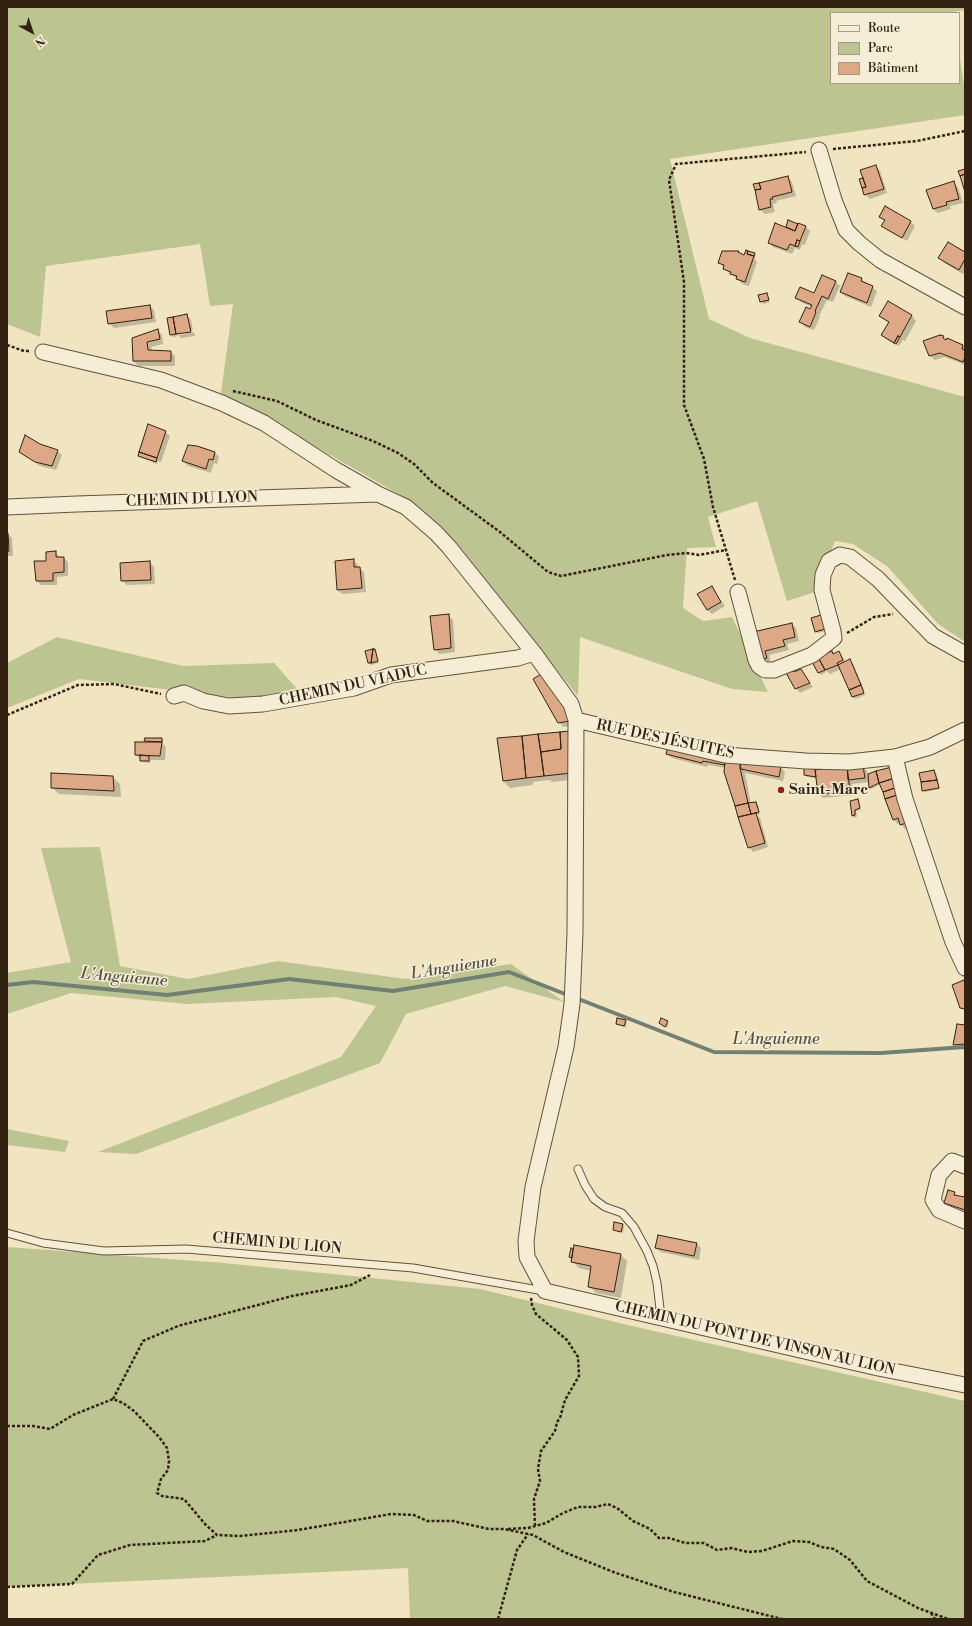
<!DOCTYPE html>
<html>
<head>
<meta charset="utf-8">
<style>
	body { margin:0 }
	#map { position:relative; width:972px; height:1626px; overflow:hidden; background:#f1e4c0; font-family:"Libre Bodoni",serif }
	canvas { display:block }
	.frame { position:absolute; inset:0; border:8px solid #321; pointer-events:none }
	.legend { position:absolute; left:830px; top:12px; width:130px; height:72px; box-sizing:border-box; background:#f6edd6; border:1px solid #a89c87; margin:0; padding:5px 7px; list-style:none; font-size:12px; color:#321 }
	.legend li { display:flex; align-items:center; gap:8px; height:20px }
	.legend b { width:20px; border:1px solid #a89c87 }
	.north { position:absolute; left:12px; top:12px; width:40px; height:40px; -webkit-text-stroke:3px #f6edd6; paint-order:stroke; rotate:140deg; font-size:11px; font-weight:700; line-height:16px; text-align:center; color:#321 }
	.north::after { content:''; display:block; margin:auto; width:14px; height:18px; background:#321; clip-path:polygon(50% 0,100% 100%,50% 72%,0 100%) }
</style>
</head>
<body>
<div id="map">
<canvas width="972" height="1626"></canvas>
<div class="frame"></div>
<ul class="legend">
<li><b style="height:5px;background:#f6edd6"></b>Route</li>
<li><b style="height:11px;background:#bcc491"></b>Parc</li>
<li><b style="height:11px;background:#dda886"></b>Bâtiment</li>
</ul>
<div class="north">N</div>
</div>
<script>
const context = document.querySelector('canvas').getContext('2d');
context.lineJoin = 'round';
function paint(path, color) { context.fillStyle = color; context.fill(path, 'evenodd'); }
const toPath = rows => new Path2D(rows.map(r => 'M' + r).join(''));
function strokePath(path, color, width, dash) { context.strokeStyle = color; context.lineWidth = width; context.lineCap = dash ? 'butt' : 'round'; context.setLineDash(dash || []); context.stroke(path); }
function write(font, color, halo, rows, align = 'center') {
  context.font = font + ' "Libre Bodoni",serif'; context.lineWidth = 3; context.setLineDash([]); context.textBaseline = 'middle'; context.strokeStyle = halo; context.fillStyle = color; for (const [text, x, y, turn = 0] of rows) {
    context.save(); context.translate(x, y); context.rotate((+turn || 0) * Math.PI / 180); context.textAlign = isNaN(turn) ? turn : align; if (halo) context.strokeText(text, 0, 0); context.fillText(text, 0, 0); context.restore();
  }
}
paint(toPath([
	[7,7,965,7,965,10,953,12,953,13,831,13,831,83,959,83,959,52,965,92,965,115,670,159,709,319,750,338,965,397,965,642,938,624,888,567,853,544,835,541,815,592,787,601,757,501,708,517,716,547,687,548,683,608,703,621,732,617,768,692,732,689,580,637,578,696,446,534,409,500,221,393,233,304,210,306,200,244,46,266,40,337,7,324],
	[57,637,183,666,274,663,300,692,255,700,79,679,7,708,7,663],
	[100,847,120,966,188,979,278,961,405,979,511,964,564,1002,505,986,406,1014,380,1063,136,1154,98,1152,341,1057,376,1006,336,997,187,1004,71,993,7,1014,7,973,71,962,41,848],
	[7,1129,69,1141,65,1152,7,1145],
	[7,1247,224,1263,480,1289,632,1326,965,1401,965,1619,410,1619,408,1568,7,1587]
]), '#bcc491');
paint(toPath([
	[875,166,880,171,887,193,870,199,865,194,863,180],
	[788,177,792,182,796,196,776,201,777,203,773,204,775,212,765,214,760,210,754,185],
	[953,182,958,187,963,203,950,206,951,209,938,213,933,209,928,191],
	[881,217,911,222,915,226,907,241,887,230,883,226,885,221],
	[799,224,806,227,810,231,805,245,802,244,800,250,795,248,792,254,773,247,769,242,790,230,787,227],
	[738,252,745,256,754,253,756,255,755,258,754,258,757,262,749,286,742,284,738,279,729,273,719,262],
	[965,253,965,271,963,274,944,263,940,258],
	[861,279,877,291,871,307,845,296,841,292],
	[835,281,840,286,833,302,827,300,819,316,820,317,814,330,805,327,801,322,812,307,801,302,796,297,815,294],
	[766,294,770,302,763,304,760,296],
	[888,303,912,316,916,321,905,341,903,340,899,346,887,340,882,335,889,323,880,316],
	[150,306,154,310,156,322,114,328,109,323],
	[187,315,191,320,193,330,179,333,179,335,194,332,195,336,181,338,177,334,177,336,173,337,171,335],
	[157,330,162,335,163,344,151,347,152,351,170,352,175,356,175,366,138,366,134,361,133,338],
	[940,336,947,341,963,345,965,348,965,365,945,357,935,360,930,356,924,342],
	[165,432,170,436,161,462,158,461,157,464,139,456],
	[39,445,57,451,62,455,56,470,40,466,20,451],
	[215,453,219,457,217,464,214,463,211,473,188,466,183,461],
	[7,534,12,538,13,556,7,556],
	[55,552,60,558,64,558,68,562,68,576,57,577,57,585,41,585,37,581,47,561],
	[353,560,358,565,358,568,364,572,366,592,342,594,338,590],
	[149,562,154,567,155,584,127,585,122,580],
	[711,587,725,606,712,614,707,610],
	[448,615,453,620,455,652,439,654,435,649],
	[821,616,826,631,818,633,816,631],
	[791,624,796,628,799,641,787,644,789,650,769,655,771,663,765,664,754,633],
	[374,650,376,652,379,663,371,665,369,663],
	[832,653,834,655,839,653,846,662,850,660,854,665,864,690,863,690,865,695,855,699,853,697,841,669,830,674,824,669,826,672,821,675,819,673,812,661],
	[801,670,813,687,800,693,796,688,795,673],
	[548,678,574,725,563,727,559,722],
	[570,732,579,779,552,782,550,780,533,782,533,785,510,788,503,781,498,739],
	[162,739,163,741,163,743,162,743,166,747,165,760,151,760,150,763,143,762,136,755,147,743,145,741],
	[667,754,781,767,785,772,783,781,745,773,751,804,756,803,758,805,760,814,756,815,760,818,768,847,753,852,749,847,725,771,726,768,708,765,707,767,672,758],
	[863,767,867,771,868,775,892,768,913,826,905,829,900,823,898,824,893,819,881,784,871,789,870,787,869,782,852,784,854,795,823,798,819,794,817,778,807,777,805,775,814,770],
	[934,771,936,773,940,789,925,792,923,790],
	[113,777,120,784,121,797,59,794,52,787],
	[857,800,861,810,856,811,857,817,855,818,853,816],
	[625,1021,627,1023,626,1028,617,1024],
	[667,1022,669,1024,667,1028,662,1025],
	[965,1026,965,1048,959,1049,955,1044],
	[954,1193,958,1196,965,1198,965,1212,950,1208,946,1203],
	[622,1225,624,1227,623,1233,614,1230],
	[697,1244,701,1248,699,1260,661,1252,656,1248],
	[573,1250,620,1254,627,1261,621,1298,596,1293,589,1286,591,1271,579,1268,572,1261,570,1257]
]), '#0003');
strokePath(toPath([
	[7,985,33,982,167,995,289,979,393,991,509,972,570,996],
	[576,998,714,1052,881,1053,965,1047]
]), '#718072', 4);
const building = toPath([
	[876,165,884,189,864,195,862,188,866,187,860,170,876,165],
	[965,169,965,174,960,176,958,171,965,169],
	[965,174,965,192,960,176,965,174],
	[788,176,792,192,772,197,773,199,770,199,771,207,759,210,755,190,761,189,759,183,788,176],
	[863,178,866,187,862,188,859,179,863,178],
	[954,181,959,199,946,202,947,205,933,209,926,190,954,181],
	[759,183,761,189,755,190,753,184,759,183],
	[885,206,911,221,902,238,881,226,885,220,879,217,885,206],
	[788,220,798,224,795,231,786,227,788,220],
	[775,223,795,231,798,223,806,226,800,241,797,240,795,246,790,244,787,250,768,243,775,223],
	[797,240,800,241,798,247,795,246,797,240],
	[948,242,965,252,965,259,959,270,938,258,948,242],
	[746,250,748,251,747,254,754,256,745,282,736,279,737,276,730,274,731,272,723,269,724,265,718,263,722,251,739,251,738,252,744,255,746,250],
	[748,251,755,253,754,256,747,254,748,251],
	[848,273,862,278,861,281,873,286,867,303,840,292,848,273],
	[822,275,836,281,828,299,822,296,815,311,816,312,810,327,799,322,806,307,810,309,812,305,795,298,800,287,814,293,822,275],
	[767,293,769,300,760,302,758,295,767,293],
	[888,301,912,315,900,337,898,336,894,343,881,335,889,322,879,316,888,301],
	[150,305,152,318,108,324,106,311,150,305],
	[187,314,191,332,176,334,173,317,187,314],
	[173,317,176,334,170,335,167,318,173,317],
	[158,329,160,339,147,342,148,350,171,351,171,361,133,361,132,338,158,329],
	[940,335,944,336,943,338,946,340,947,338,963,345,962,349,965,350,965,357,963,362,940,353,929,356,923,341,940,335],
	[898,336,900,337,896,344,894,343,898,336],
	[148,424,166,431,157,458,139,452,148,424],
	[25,435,40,444,58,450,52,466,35,462,19,452,25,435],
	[188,445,197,446,215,452,213,460,209,459,206,469,182,461,188,445],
	[139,452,157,458,156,462,138,456,139,452],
	[7,533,8,533,9,551,7,552,7,533],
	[56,551,56,557,64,557,64,572,53,573,53,581,36,581,34,561,46,561,46,552,56,551],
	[354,559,354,567,360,567,362,588,337,590,335,561,354,559],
	[150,561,151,580,121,581,120,563,150,561],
	[712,586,721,602,707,610,697,594,712,586],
	[449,614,451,648,434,650,430,616,449,614],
	[821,615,825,629,815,632,811,618,821,615],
	[792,623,795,637,783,640,785,646,765,651,767,658,760,660,753,632,792,623],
	[373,649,375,649,378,661,371,663,373,649],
	[373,649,371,663,368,663,365,651,373,649],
	[832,651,833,654,839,651,843,660,837,663,838,665,825,670,818,657,832,651],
	[818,657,825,670,818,673,811,660,818,657],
	[850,659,861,685,849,690,838,665,850,659],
	[791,668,794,672,801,669,810,683,795,689,785,671,791,668],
	[543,673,558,693,570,717,570,721,558,723,533,679,543,673],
	[861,685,864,693,852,697,849,690,861,685],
	[570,731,572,773,544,776,541,752,561,749,560,732,570,731],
	[560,732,561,749,541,752,538,734,560,732],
	[538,734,544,776,526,778,522,736,538,734],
	[522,736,526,778,503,781,497,738,522,736],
	[145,738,162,738,162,742,144,741,145,738],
	[135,742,162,742,160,756,135,755,135,742],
	[668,747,725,760,725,765,703,761,702,763,666,754,668,747],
	[140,755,149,756,149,761,140,761,140,755],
	[725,760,740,761,740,768,748,803,735,806,724,772,725,760],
	[740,761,781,766,779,777,741,769,740,761],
	[847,766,863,766,865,778,848,780,847,766],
	[847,766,850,791,818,794,815,770,847,766],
	[892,767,895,778,879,783,876,771,892,767],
	[804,768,815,769,816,777,804,775,804,768],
	[934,770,937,780,921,782,919,773,934,770],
	[876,771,879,783,869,788,868,774,876,771],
	[51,773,113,776,114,791,51,788,51,773],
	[895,778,898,787,883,792,879,783,895,778],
	[937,780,939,788,922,791,921,782,937,780],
	[898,787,900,794,885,799,883,792,898,787],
	[900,794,909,822,900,825,898,818,893,820,885,799,900,794],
	[858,799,860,808,855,810,855,815,852,816,850,801,858,799],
	[756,802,759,812,751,814,748,803,756,802],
	[748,803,751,814,738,817,735,806,748,803],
	[756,813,765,843,748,848,738,817,756,813],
	[964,980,965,984,965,1009,960,1008,952,985,964,980],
	[617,1018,626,1020,624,1026,616,1024,617,1018],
	[661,1018,668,1021,665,1027,659,1023,661,1018],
	[957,1024,965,1025,965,1044,953,1045,957,1024],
	[948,1190,955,1192,954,1195,965,1197,965,1210,944,1203,948,1190],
	[614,1222,623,1224,621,1232,613,1230,614,1222],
	[658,1235,697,1243,694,1256,655,1248,658,1235],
	[574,1245,621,1254,614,1292,588,1287,591,1266,571,1262,574,1245],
	[571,1248,573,1249,572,1258,569,1257,571,1248]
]);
paint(building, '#dda886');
strokePath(building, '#321', 1);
const service = toPath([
	[578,1169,585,1185,594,1199,605,1207,622,1213,634,1227,647,1251,653,1266,657,1283,661,1317],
	[7,1233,43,1243,104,1251,186,1249,413,1268,544,1291]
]);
const minor = toPath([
	[819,150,834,200,846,230,859,243,880,260,965,307],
	[43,352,161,380,222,403,264,423,336,470,378,494,406,507,436,533,449,547,534,653,571,704,576,720,575,933,572,1004,566,1047,533,1187,526,1241,527,1257,545,1291,878,1368,965,1385],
	[7,507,77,504,378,494],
	[738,592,756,660,759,666,765,670,774,670,812,655,834,638,833,631,822,590,823,575,829,561,840,555,850,557,878,579,933,636,965,654],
	[174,696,184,693,203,701,229,706,263,704,354,688,391,675,518,658,534,653],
	[576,720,725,755,806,761,849,762,895,757,930,747,965,730],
	[895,757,905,799,953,942,965,968],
	[965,1166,952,1161,939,1175,933,1200,939,1210,965,1221]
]);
strokePath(service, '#62523d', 9);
strokePath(minor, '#62523d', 17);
strokePath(toPath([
	[833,149,917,141,965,131],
	[7,345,24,351,29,351],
	[233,391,277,401,316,420,373,441,398,453,414,464,433,483,500,532,548,572,561,576,667,555,686,553,699,555,726,550],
	[735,580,713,507,704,459,684,405,684,282,669,180,676,164,806,152],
	[847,633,874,617,893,614],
	[7,715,78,685,114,684,161,694],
	[531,1298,532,1305,536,1314,567,1340,578,1357,579,1376,565,1400,560,1418,557,1422,555,1431,541,1451,538,1469,540,1481,534,1499,535,1527],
	[113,1399,143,1341,178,1326,292,1296,351,1285,370,1275],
	[7,1426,33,1426,50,1429,73,1415,113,1399,123,1403,134,1411,159,1437,167,1448,169,1461,168,1470,161,1479,157,1493,162,1496,184,1499,205,1524,217,1535,240,1536,298,1530,391,1514,414,1515,427,1521,453,1521,489,1529,504,1529,533,1535,564,1552,616,1573,674,1592,782,1619],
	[508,1529,528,1528,546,1523,563,1513,578,1507,595,1507,608,1504,617,1508,633,1521,650,1529,659,1538,669,1538,685,1543,704,1543,717,1550,731,1548,748,1552,762,1551,793,1541,809,1542,821,1547,834,1549,850,1560,867,1581,918,1608,948,1619],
	[7,1587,72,1584,98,1555,130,1545,205,1541,217,1535],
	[931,1613,935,1619],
	[498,1619,517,1550,528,1534]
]), '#321', 2.5, [3, 2]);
strokePath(service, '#f6edd6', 7);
strokePath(minor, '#f6edd6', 15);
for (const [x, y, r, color] of [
	[781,790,4,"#8f2418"]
]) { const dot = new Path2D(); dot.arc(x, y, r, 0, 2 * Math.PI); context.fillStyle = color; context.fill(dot); strokePath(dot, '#f6edd6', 1.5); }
write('15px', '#321', '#f6edd6', [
	["CHEMIN DU LYON",192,500,-2],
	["CHEMIN DU VIADUC",353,686,-12],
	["RUE DES JÉSUITES",665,740,12],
	["CHEMIN DU LION",277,1244,5],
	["CHEMIN DU PONT DE VINSON AU LION",755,1339,13]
]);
write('bold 15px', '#321', '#f6edd6', [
	["Saint-Marc",789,790]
], 'left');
write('italic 16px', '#525142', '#f6edd6', [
	["L'Anguienne",454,968,-9],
	["L'Anguienne",124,978,5],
	["L'Anguienne",776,1040]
]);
</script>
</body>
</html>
